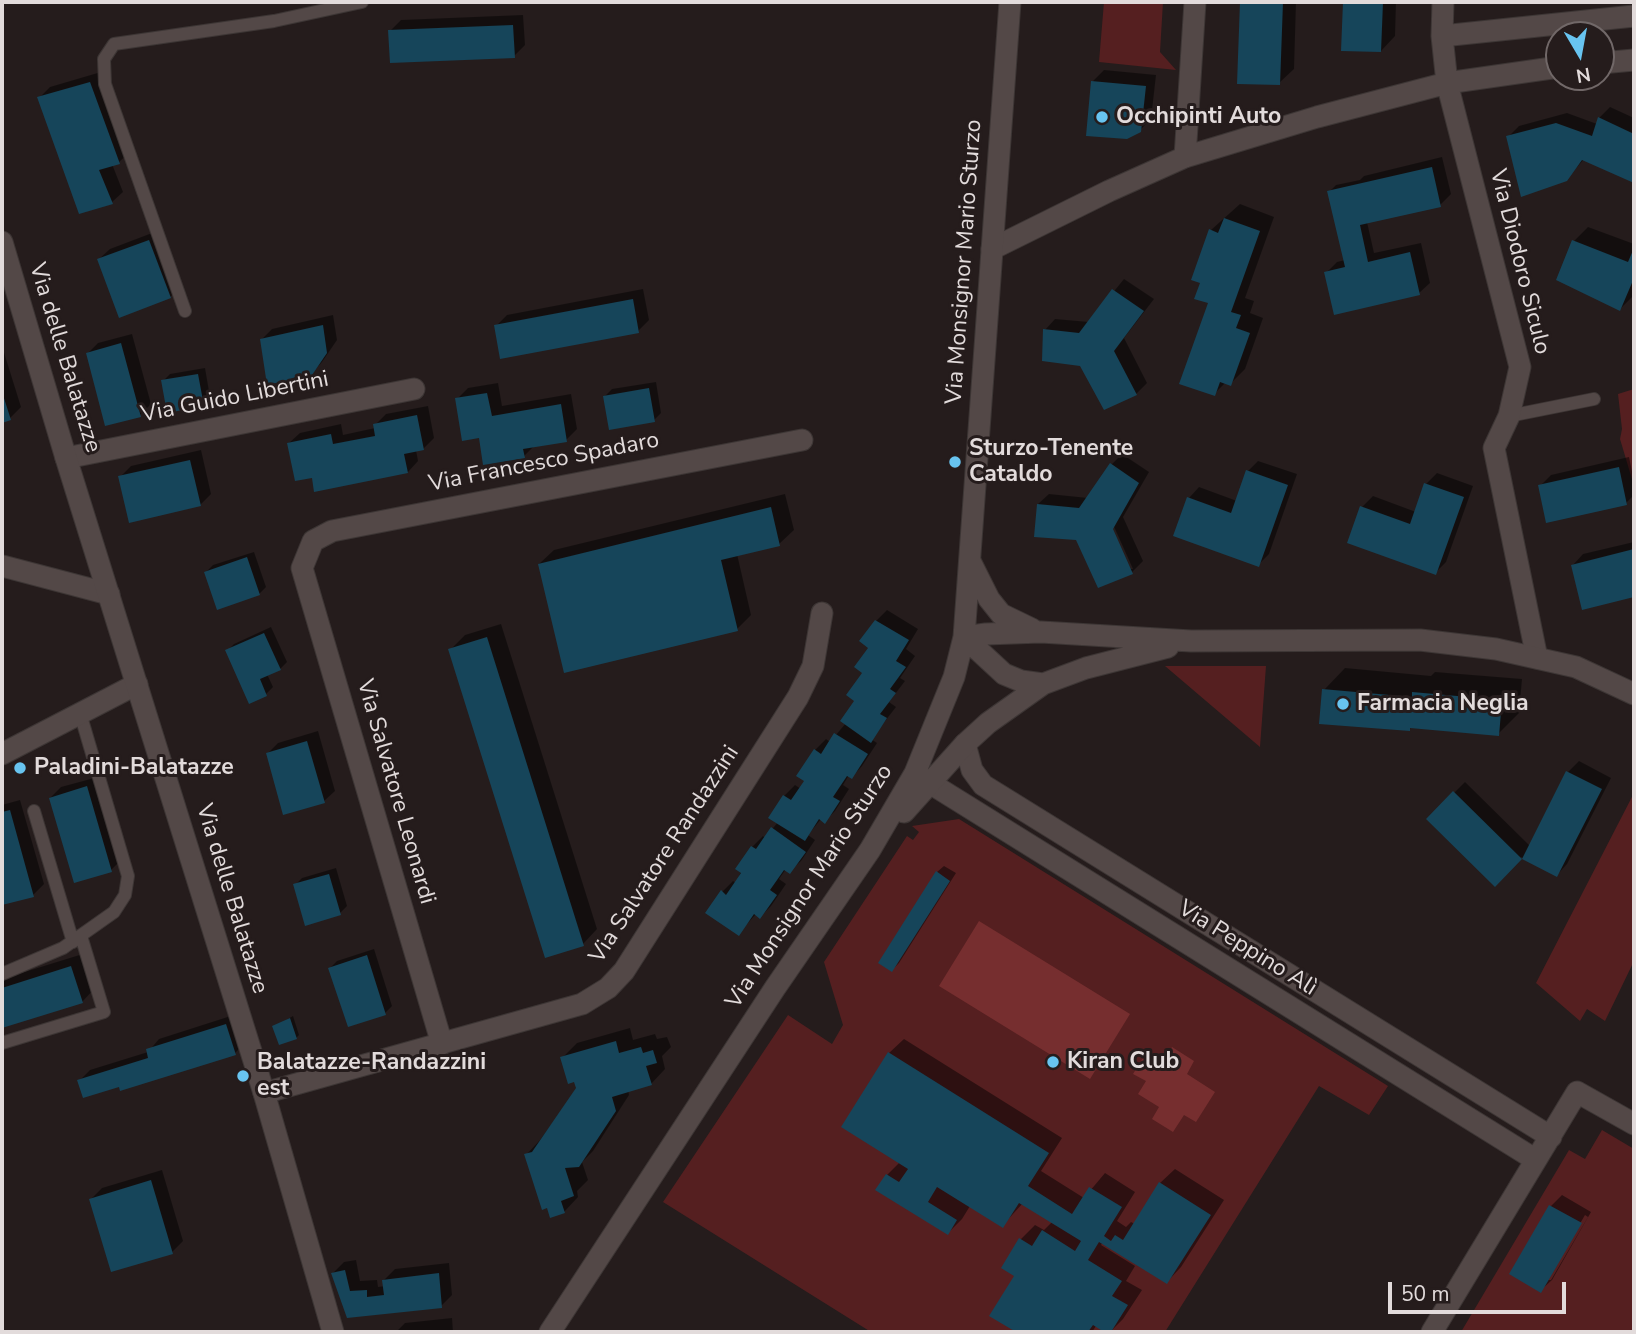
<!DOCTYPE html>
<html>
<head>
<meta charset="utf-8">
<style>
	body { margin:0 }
	#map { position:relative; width:1636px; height:1334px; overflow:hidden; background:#251c1c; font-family:"Nunito Sans",sans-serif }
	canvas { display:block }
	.frame { position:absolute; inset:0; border:4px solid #e2dbdb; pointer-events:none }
	.north { position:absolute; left:1545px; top:21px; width:70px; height:70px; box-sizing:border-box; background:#251c1c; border:2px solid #716868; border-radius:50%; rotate:170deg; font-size:19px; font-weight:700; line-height:28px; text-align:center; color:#e2dbdb }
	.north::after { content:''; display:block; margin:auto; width:24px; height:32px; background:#68c4f0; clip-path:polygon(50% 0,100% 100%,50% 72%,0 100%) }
	.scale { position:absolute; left:1388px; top:1282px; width:178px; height:32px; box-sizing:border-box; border:4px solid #e2dbdb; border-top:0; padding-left:9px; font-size:21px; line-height:24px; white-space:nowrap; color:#e2dbdb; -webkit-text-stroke:5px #251c1c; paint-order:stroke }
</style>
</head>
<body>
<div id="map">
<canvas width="1636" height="1334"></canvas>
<div class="frame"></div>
<div class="north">N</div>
<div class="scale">50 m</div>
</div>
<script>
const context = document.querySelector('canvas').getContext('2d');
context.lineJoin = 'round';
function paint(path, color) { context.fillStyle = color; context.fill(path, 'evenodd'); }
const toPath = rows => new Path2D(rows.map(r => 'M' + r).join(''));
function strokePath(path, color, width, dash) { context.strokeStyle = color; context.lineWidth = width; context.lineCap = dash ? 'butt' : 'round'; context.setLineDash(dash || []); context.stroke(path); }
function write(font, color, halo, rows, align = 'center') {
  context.font = font + ' "Nunito Sans",sans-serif'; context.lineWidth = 6; context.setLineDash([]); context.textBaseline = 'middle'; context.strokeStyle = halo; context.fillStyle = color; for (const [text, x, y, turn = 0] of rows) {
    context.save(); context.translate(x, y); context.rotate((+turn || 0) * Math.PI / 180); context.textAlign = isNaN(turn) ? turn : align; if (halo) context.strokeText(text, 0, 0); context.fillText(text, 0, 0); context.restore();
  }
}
paint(toPath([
	[1104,2,1163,2,1160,52,1176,70,1099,62],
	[1634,389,1634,486,1620,439,1622,429,1618,394],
	[1165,666,1266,666,1260,747],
	[1634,793,1634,961,1605,1021,1587,1009,1580,1021,1536,983],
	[959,819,1388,1086,1369,1115,1319,1086,1165,1332,871,1332,663,1202,788,1015,832,1044,843,1025,824,962,907,836,913,840,919,832,912,826],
	[1602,1130,1634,1149,1634,1332,1461,1332,1569,1150,1585,1159]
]), '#551f20');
paint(toPath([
	[979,921,1130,1014,1090,1079,939,986],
	[1172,1047,1194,1061,1187,1074,1215,1092,1196,1122,1184,1115,1173,1132,1152,1119,1159,1107,1138,1094,1146,1081,1133,1074,1148,1050,1164,1061]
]), '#762e2f');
paint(toPath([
	[1242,2,1296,2,1294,69,1279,83,1239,82],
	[1344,2,1396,2,1395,36,1381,51,1343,49],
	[523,15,525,45,514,56,390,31,401,20],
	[1104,70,1156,75,1151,119,1140,130,1093,81],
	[101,72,130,152,119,162,112,164,123,192,112,202,39,98,50,87],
	[1610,107,1634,118,1634,181,1584,159,1566,180,1508,137,1519,126,1567,113,1597,124,1599,118],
	[1442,157,1451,194,1440,205,1367,222,1374,253,1421,243,1430,283,1419,293,1326,273,1337,262,1345,260,1329,192,1336,185,1360,180,1364,176],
	[1240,204,1274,217,1245,298,1254,301,1250,313,1263,318,1245,369,1230,384,1226,382,1214,394,1210,302,1202,282,1211,230],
	[1588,227,1634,244,1634,295,1620,309,1574,241],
	[160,230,181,286,170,297,99,259,110,249],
	[1124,279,1154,299,1124,338,1147,383,1136,394,1082,364,1045,330,1055,319,1089,322],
	[643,289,649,320,638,331,496,326,507,315],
	[333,315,337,340,322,362,311,374,262,339,272,329],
	[132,334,151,404,140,415,87,354,98,343],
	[2,346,21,407,10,418,2,421],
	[205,368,210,397,203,404,163,381,170,374],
	[656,382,661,413,654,420,605,396,612,389],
	[498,383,502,406,571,394,577,429,566,440,535,445,524,456,480,436,457,399,468,388],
	[428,406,434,438,423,449,416,450,418,461,408,472,313,476,289,443,300,433,341,424,343,435,375,428,375,425,386,414],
	[201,450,211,494,200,505,120,477,131,466],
	[1122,454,1149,472,1123,517,1143,561,1132,572,1077,539,1038,504,1049,494,1088,498,1111,465],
	[1111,520,1133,569,1129,569,1107,521],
	[1629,457,1634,481,1634,495,1626,503,1540,486,1551,475],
	[1258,461,1297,474,1269,554,1258,565,1189,498,1199,487,1237,501,1248,471],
	[1437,473,1473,486,1446,562,1435,573,1362,507,1373,496,1416,512,1426,484],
	[785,494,794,530,779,544,737,554,751,615,737,629,539,564,554,550],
	[1634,542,1634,595,1583,607,1573,565,1583,554],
	[254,552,266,587,259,594,206,572,213,565],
	[887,610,918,629,906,649,915,656,900,678,905,681,889,702,896,707,871,739,877,743,862,766,852,777,849,775,843,785,849,789,835,811,825,821,821,819,808,835,815,840,801,861,790,871,786,869,779,879,786,884,771,906,760,917,756,914,738,934,722,892,733,881,736,883,752,847,763,836,765,838,778,822,771,817,784,796,795,785,801,789,806,780,815,750,826,739,830,742,846,723,856,700,876,621],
	[501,624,597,929,583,944,450,650,465,635],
	[271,627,287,662,280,669,267,674,273,687,266,694,227,651,234,644],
	[1345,668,1431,676,1435,672,1522,679,1519,713,1498,734,1412,726,1409,730,1324,690],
	[318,731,335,791,324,801,268,753,278,743],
	[1579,761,1611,778,1567,864,1557,875,1521,857,1495,884,1428,819,1465,782,1530,846,1568,772],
	[98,777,122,859,111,870,50,798,61,787],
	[20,800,44,884,33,895,2,904,2,805],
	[944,866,956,873,899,963,892,970,937,872],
	[336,868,347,906,340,913,295,885,302,878],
	[374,949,392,1006,385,1013,330,968,337,961],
	[86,953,96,987,82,1002,2,1026,2,979],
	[237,1014,246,1042,235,1053,120,1085,79,1081,90,1070,148,1052,159,1039],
	[293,1016,299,1035,296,1038,274,1027],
	[630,1028,633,1040,655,1034,657,1039,667,1037,671,1047,662,1056,665,1069,651,1084,628,1090,629,1095,593,1151,582,1162,588,1180,577,1191,578,1197,564,1212,526,1155,540,1140,578,1088,562,1058,577,1043],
	[904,1039,1062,1138,1041,1171,1084,1198,1105,1173,1135,1192,1117,1221,1126,1227,1131,1222,1135,1224,1160,1183,1175,1169,1224,1200,1181,1267,1167,1282,1103,1242,1101,1245,1135,1266,1126,1281,1142,1290,1123,1319,1110,1332,1096,1326,1092,1332,1016,1332,1016,1276,1021,1239,1035,1225,1044,1230,1053,1221,1023,1203,1002,1226,970,1206,962,1219,948,1233,887,1175,900,1162,889,1053],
	[162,1170,183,1241,172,1252,112,1270,91,1199,102,1188],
	[1562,1195,1591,1212,1552,1280,1541,1290,1511,1273,1551,1206],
	[1585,1215,1588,1217,1551,1280,1547,1280],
	[356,1260,360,1281,377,1280,378,1287,385,1286,384,1280,395,1269,449,1263,452,1295,441,1306,348,1316,333,1273,344,1262],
	[452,1318,453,1332,396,1332,405,1323]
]), '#0007');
paint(toPath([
	[1240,2,1283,2,1280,85,1237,84],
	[1343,2,1383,2,1381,52,1341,51],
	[513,25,515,58,390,63,388,30],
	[1091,81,1146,86,1141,132,1127,139,1086,136],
	[90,82,120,164,99,170,113,204,79,214,37,97],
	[1598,117,1634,134,1634,183,1582,160,1567,181,1521,197,1506,136,1556,123,1592,136],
	[1432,167,1441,207,1360,225,1368,262,1410,252,1420,295,1334,315,1324,272,1345,267,1327,191],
	[1224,218,1260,231,1231,312,1241,315,1236,328,1250,333,1231,386,1220,382,1215,396,1179,384,1208,303,1194,299,1200,283,1191,280,1209,229,1218,233],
	[149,240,171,298,119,318,97,259],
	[1572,240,1628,262,1634,248,1634,278,1620,311,1556,280],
	[1112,289,1144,311,1114,351,1137,395,1104,410,1080,366,1042,361,1043,329,1079,333],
	[633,299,639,333,500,359,494,325],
	[323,325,327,353,312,375,267,385,260,339],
	[121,343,141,417,105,426,86,353],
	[198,374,204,406,167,413,161,380],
	[649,388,655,422,609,430,603,396],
	[2,392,11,420,2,423],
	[487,393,492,416,561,404,567,442,523,449,525,458,483,465,479,438,462,441,455,398],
	[417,415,424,450,404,454,408,473,314,492,312,478,295,481,287,443,331,434,333,444,375,436,373,424],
	[190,460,201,506,129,523,118,476],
	[1110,463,1139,483,1113,529,1133,574,1098,588,1076,540,1034,537,1037,504,1079,508],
	[1619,467,1627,505,1546,523,1538,485],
	[1246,470,1288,485,1259,567,1173,536,1187,497,1231,513],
	[1424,483,1464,497,1436,575,1347,543,1360,506,1410,524],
	[771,507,780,546,721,560,738,631,564,673,538,564],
	[1634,549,1634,597,1582,610,1571,565],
	[247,557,260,595,217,610,204,572],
	[875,620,909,640,896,661,906,667,890,689,896,693,880,714,887,718,871,743,840,721,854,701,846,695,862,673,854,667,868,648,859,641],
	[264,633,281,670,260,679,267,696,249,704,225,650],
	[487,637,584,946,545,958,448,649],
	[1322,689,1412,697,1412,692,1502,700,1499,736,1410,728,1410,731,1319,724],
	[834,733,868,754,852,779,847,776,833,797,840,801,825,824,819,819,805,841,768,818,783,795,791,800,804,781,796,776,814,749,821,754],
	[307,741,325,803,283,815,266,753],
	[1566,771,1602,789,1557,877,1522,859],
	[87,786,112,872,74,883,49,798],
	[1453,791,1522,859,1495,887,1426,819],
	[10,810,34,897,2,905,2,812],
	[771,827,806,852,790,874,784,870,770,890,777,895,760,919,754,914,739,936,705,913,721,890,726,895,741,873,735,869,751,846,756,849],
	[936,871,950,881,892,972,878,963],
	[329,874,341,915,305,926,293,884],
	[367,955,386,1015,348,1027,328,968],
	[71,966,83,1003,2,1028,2,988],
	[290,1018,297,1039,279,1045,272,1026],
	[226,1024,236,1055,120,1091,119,1087,83,1098,77,1080,148,1058,146,1049],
	[616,1041,619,1053,641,1047,643,1053,653,1050,657,1063,646,1066,652,1085,612,1097,616,1111,579,1167,565,1168,574,1196,561,1201,565,1213,550,1218,547,1208,542,1210,524,1154,532,1152,576,1088,574,1082,568,1084,560,1057],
	[888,1052,1049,1153,1028,1186,1072,1214,1089,1187,1122,1207,1104,1236,1111,1241,1115,1235,1123,1240,1159,1182,1211,1215,1167,1284,1099,1242,1088,1260,1122,1281,1112,1296,1128,1305,1111,1332,1104,1332,1093,1325,1088,1332,1016,1332,989,1316,1014,1276,1001,1268,1019,1238,1032,1246,1042,1230,1075,1251,1081,1241,1019,1203,1003,1228,937,1187,928,1202,957,1220,948,1235,875,1190,886,1174,899,1182,908,1169,841,1127],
	[151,1180,173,1254,111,1272,89,1199],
	[1549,1205,1582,1223,1541,1293,1509,1274],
	[345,1270,350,1291,367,1290,367,1297,384,1295,382,1280,439,1273,442,1308,347,1318,331,1273]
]), '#16455a');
const lane = toPath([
	[185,311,105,84,104,59,114,44,274,21,362,2],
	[1509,416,1594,399],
	[34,811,73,942],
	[2,974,63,948,114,912,125,895,128,876,80,713],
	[2,1043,104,1012,81,936]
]);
const street = toPath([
	[1443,2,1442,36,1447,83,1520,367,1509,416,1494,448,1537,658],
	[1442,36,1634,16],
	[1601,63,1634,60],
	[1185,157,1195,2],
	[992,249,1109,191,1185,157,1317,117,1447,83,1559,67],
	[66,458,414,389],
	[2,566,109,594],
	[965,744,972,770,983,785,1551,1137],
	[2,754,137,684],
	[917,775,1536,1160],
	[442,1044,302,568,313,541,332,531,802,440],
	[264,1093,582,1004,608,988,624,971,798,697,813,666,822,613],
	[1432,1332,1577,1092,1634,1124]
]);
const secondary = toPath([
	[2,242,66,458,264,1093,333,1332],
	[970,561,989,599,1001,614,1032,629],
	[964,637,986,634,1041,632,1191,641,1420,640,1496,649,1576,667,1634,694],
	[964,637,1004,674,1021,681,1043,684,1086,668,1168,647],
	[904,812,965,744,988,723,1043,684],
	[550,1332,775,988,870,850,915,773,954,677,964,637,1010,2]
]);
strokePath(lane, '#3d3635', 14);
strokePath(street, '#3d3635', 23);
strokePath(secondary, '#3d3635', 23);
strokePath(lane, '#534847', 12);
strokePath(street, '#534847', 21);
strokePath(secondary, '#534847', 21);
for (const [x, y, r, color] of [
	[1102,117,7,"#68c4f0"],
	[955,462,7,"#68c4f0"],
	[1343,704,7,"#68c4f0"],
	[20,768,7,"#68c4f0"],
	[1053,1062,7,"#68c4f0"],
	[243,1076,7,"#68c4f0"]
]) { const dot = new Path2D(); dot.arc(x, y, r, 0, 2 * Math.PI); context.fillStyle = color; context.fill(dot); strokePath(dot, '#251c1c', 2.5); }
write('bold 23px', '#e2dbdb', '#251c1c', [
	["Occhipinti Auto",1116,117],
	["Sturzo-Tenente",969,449],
	["Cataldo",969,475],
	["Farmacia Neglia",1357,704],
	["Paladini-Balatazze",34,768],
	["Kiran Club",1067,1062],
	["Balatazze-Randazzini",257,1063],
	["est",257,1089]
], 'left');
write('23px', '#e2dbdb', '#251c1c', [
	["Via Monsignor Mario Sturzo",965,262,-86],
	["Via Diodoro Siculo",1519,262,76],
	["Via delle Balatazze",64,358,73],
	["Via Guido Libertini",235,398,-11],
	["Via Francesco Spadaro",544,463,-11],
	["Via Salvatore Leonardi",395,792,74],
	["Via Salvatore Randazzini",665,855,-57],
	["Via Monsignor Mario Sturzo",810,887,-57],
	["Via delle Balatazze",231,899,73],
	["Via Peppino Alì",1247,949,32]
]);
</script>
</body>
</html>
